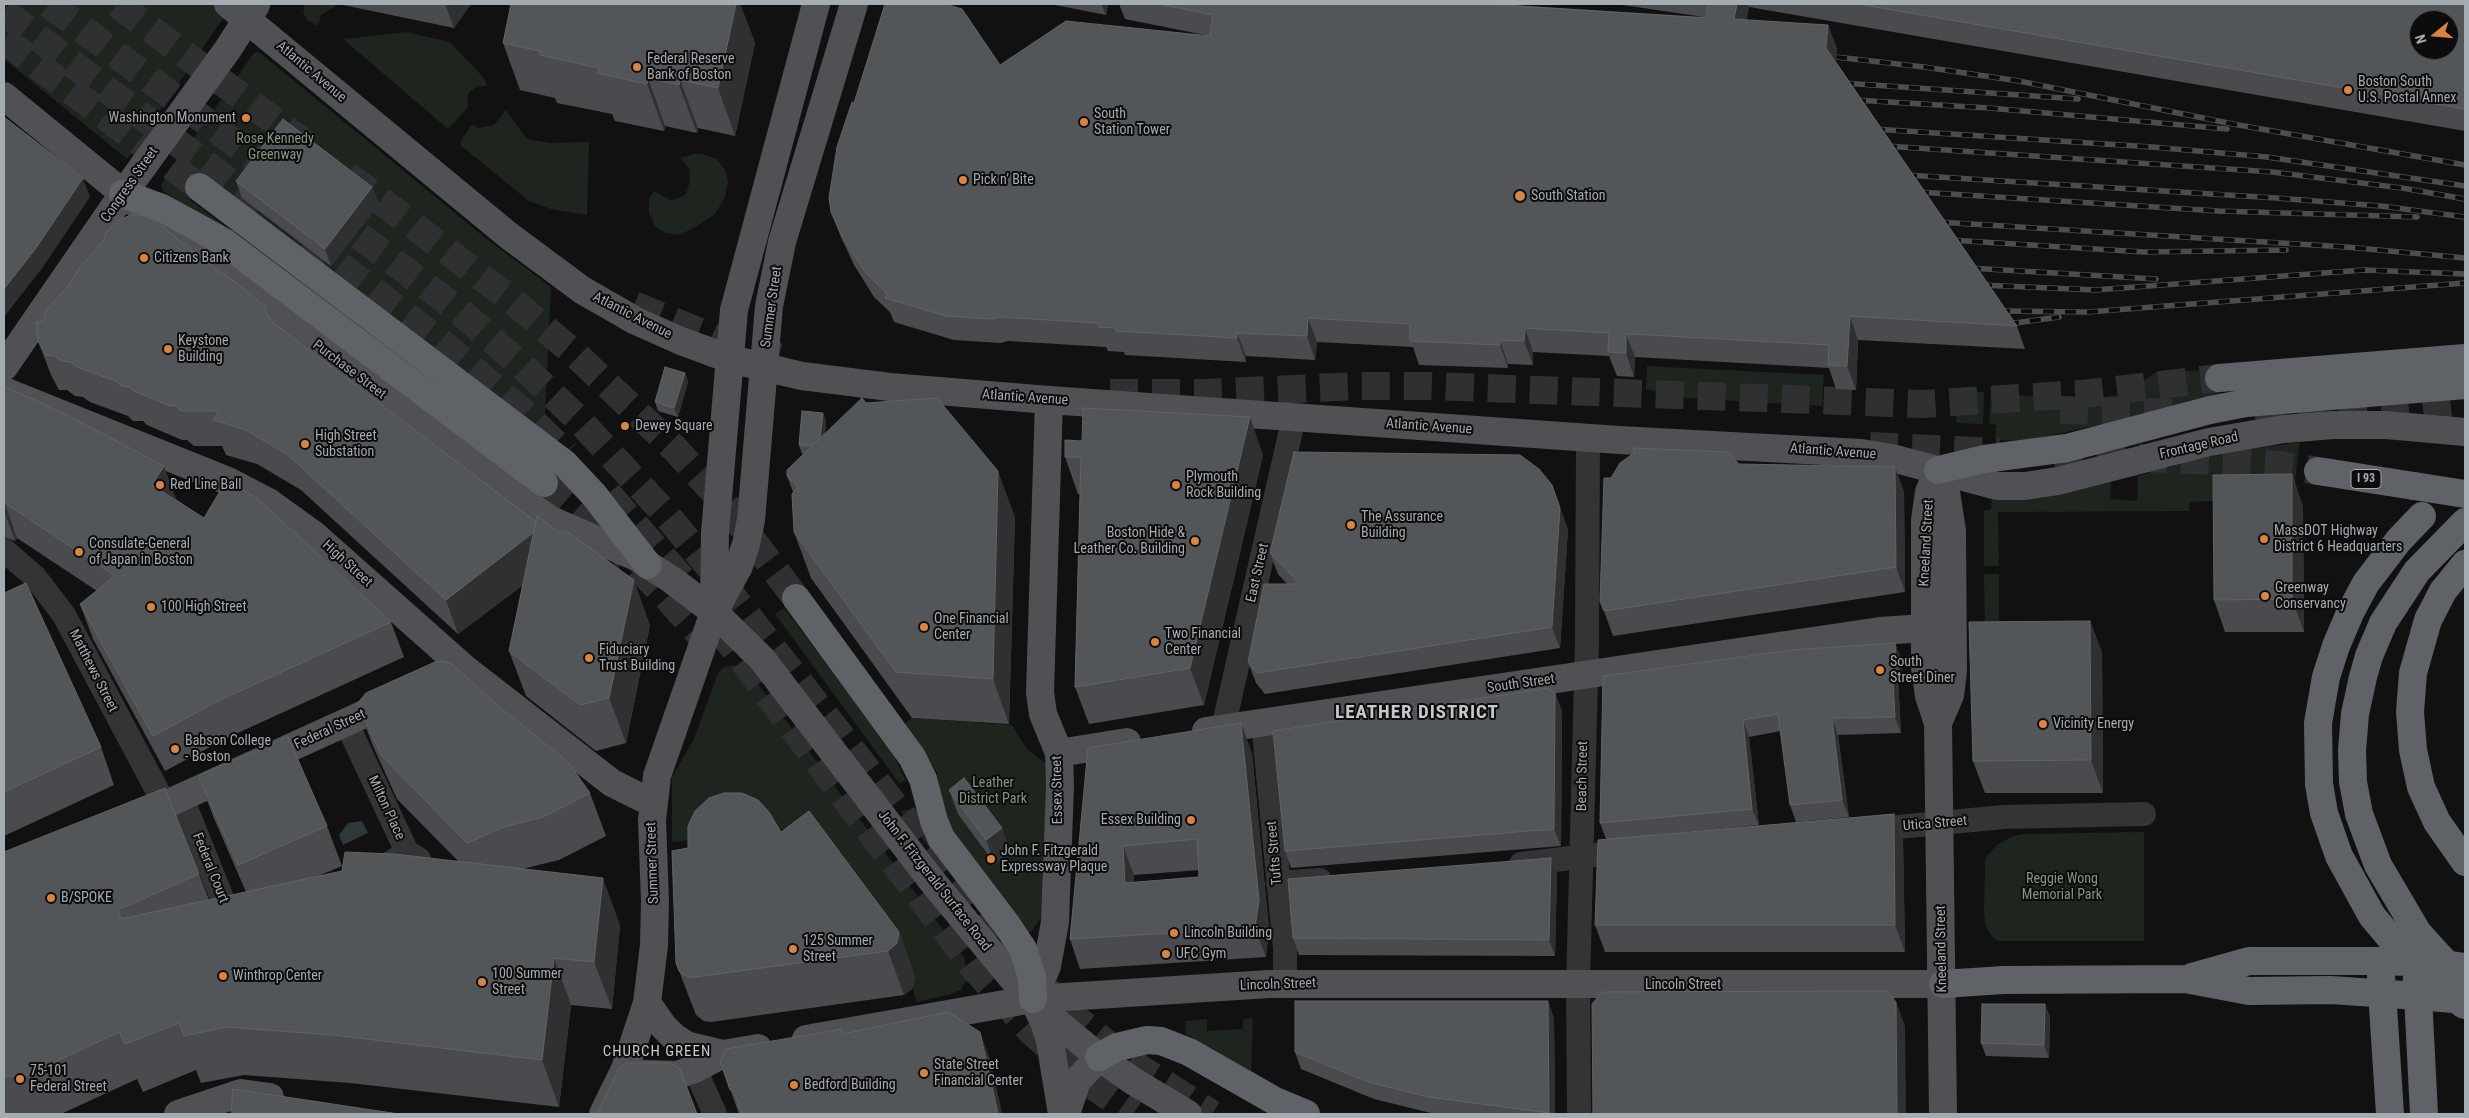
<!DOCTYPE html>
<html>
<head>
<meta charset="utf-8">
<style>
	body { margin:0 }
	#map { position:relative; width:2469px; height:1118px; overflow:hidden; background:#111112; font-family:"Roboto Condensed",sans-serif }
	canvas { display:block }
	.frame { position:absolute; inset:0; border:5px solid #a4abb1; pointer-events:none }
	.north { position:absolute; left:2409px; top:10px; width:50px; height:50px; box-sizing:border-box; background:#0c0c0d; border:1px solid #494c4f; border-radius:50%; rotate:253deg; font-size:14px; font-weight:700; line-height:20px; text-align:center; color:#a4abb1 }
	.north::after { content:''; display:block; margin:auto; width:18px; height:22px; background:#d98442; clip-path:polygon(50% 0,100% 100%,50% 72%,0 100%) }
</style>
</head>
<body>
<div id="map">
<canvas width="2469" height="1118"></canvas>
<div class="frame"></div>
<div class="north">N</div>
</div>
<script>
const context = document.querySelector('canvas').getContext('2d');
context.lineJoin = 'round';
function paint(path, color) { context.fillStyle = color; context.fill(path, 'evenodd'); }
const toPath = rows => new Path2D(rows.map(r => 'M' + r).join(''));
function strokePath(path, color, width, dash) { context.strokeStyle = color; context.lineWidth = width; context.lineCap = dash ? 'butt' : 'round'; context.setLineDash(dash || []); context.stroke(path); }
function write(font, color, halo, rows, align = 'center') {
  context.font = font + ' "Roboto Condensed",sans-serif'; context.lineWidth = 4; context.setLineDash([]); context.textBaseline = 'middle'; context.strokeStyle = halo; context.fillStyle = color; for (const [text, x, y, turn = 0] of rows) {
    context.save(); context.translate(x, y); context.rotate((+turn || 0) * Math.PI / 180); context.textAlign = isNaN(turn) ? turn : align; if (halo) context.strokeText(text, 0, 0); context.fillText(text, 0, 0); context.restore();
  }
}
paint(toPath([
	[4,4,219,4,228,11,127,159,4,59],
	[305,4,337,4,338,5,321,15,318,26,307,20,303,12],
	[406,32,450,42,484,78,487,86,478,86,470,91,467,98,468,107,448,129,343,39],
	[259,52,483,236,551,287,544,435,208,176,190,200,226,227,212,223,163,191,161,185,164,180,254,53],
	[506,110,527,139,551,143,589,142,587,215,551,209,529,201,460,145,462,139,472,124,478,128,494,125],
	[693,154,703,154,717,159,725,170,728,181,725,197,715,214,695,227,680,235,665,233,655,226,649,213,649,198,654,191,672,201,686,194,690,181,689,168,680,158],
	[1647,366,1824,375,1822,406,1687,398,1646,389],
	[2207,370,2217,371,2220,393,2108,423,2025,441,1995,440,1996,425,1989,424,1991,393,2081,400,2107,397,2116,395,2136,386,2156,372],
	[1975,392,1984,392,1983,424,1956,423,1957,411,1963,398],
	[2300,442,2294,490,2213,501,2190,502,2189,511,1998,512,1999,566,1984,566,1984,511,1991,509,1992,498,2050,495,2111,482,2110,499,2137,501,2138,476,2216,454],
	[1984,574,1999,574,1999,636,1985,633],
	[784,608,874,726,892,752,906,781,899,783,775,614],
	[733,665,745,669,759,685,964,958,968,976,961,990,948,995,916,1002,913,988,915,977,912,969,791,828,672,842,672,777,694,739,718,673,724,667],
	[912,718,1012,725,1027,749,1046,764,1046,854,1042,916,1031,932,1027,932,949,828,931,776,938,774,904,724],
	[917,808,941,860,940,861,900,811],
	[2144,832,2144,941,1998,941,1992,937,1986,927,1984,914,1985,865,1986,857,1997,845,2013,836,2024,834],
	[1253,1018,1251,1071,1186,1034,1185,1021,1207,1019,1207,1031,1243,1029,1243,1019]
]), '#1e241e');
paint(toPath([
	[362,821,368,833,343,845,339,835,348,823]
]), '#2e383b');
strokePath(toPath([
	[49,4,284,180],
	[117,4,308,146],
	[4,12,268,211],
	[4,40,199,187],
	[347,175,509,298,574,353,675,449,725,504,796,598],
	[326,211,458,310,519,363,575,416,664,512,708,565,982,918,1030,974,1074,1017,1127,1060,1212,1114],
	[306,240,437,339,523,412,566,454],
	[634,305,717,339,786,359],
	[1110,393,1205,393,1360,386,1430,386,1923,404,2082,394,2219,378],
	[2060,410,2184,413],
	[2255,413,2401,410,2465,402],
	[1870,446,1999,452],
	[2055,454,2237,462,2280,465,2318,471],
	[544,483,609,539,664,594,718,655],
	[608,494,688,586],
	[718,627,860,818,975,969,1031,1031,1092,1085,1133,1114]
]), '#2e3032', 28, [28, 14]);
strokePath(toPath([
	[4,550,35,577,64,615,165,805],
	[346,722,407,852,419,859],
	[1263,722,1285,948,1285,984],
	[1223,728,1294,417],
	[182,798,234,928],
	[1866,830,2004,817,2144,814],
	[1521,864,1629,851],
	[375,873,407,852],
	[1278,883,1320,880],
	[695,1069,715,1114],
	[1579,1114,1578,986,1587,640,1588,437]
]), '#323436', 24);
strokePath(toPath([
	[228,4,508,235,582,290,636,321,681,341,730,359,802,376,890,387,1049,400,1619,440,1861,453,1892,458,1997,486,2025,486,2058,481,2209,442,2284,429,2333,425,2386,425,2465,432],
	[4,96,211,265,526,503,551,520,636,557,672,580,714,612,762,659,932,881,1013,979,1059,1024,1099,1057,1133,1081,1188,1114],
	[4,367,123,194,228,49,256,5],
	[4,391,228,481,270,503,313,534,464,668,612,783,642,798,653,800],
	[1049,400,1040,692,1043,714,1059,753,1060,786,1055,922,1047,966,1033,999,1044,1022,1050,1041,1062,1114],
	[1938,470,1929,492,1925,520,1925,667,1929,696,1938,723,1943,1114],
	[1938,470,1945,486,1952,531,1953,671,1950,695,1938,723],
	[714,611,715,533,734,310,816,4],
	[1206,731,1880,631,1925,628],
	[1059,753,1127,742],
	[136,818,395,700],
	[647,1003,663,1026,674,1037,686,1045,723,1054],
	[806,1039,1033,999,1269,984,1943,984],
	[645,1074,677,1075,695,1069,723,1054,758,1048],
	[178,1114,241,1093,270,1097],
	[603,1114,625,1069,647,1003,654,945,655,901,652,820,657,776,714,612,739,566,746,544,751,520,769,306,782,242,854,4],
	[1066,1114,1077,1081,1099,1057]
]), '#4f5155', 28);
strokePath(toPath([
	[199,187,565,464,594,495,648,565],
	[123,194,162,208,224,242,544,483],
	[2219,378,2465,358],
	[1938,470,1984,459,2067,448,2210,410,2246,403,2465,385],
	[2318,471,2414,486],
	[2422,516,2399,540,2366,583,2350,613,2336,646,2326,677,2318,723,2319,784,2324,813,2339,856,2372,916,2409,960,2464,1005],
	[2465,564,2443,591,2428,620,2413,673,2410,712,2413,750,2421,787,2437,822,2465,862],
	[796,598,912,757,923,779,934,821,941,838,1007,925,1023,949,1032,977,1033,999],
	[2457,976,2418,933,2378,865,2359,814,2353,782,2352,750,2355,714,2363,677,2369,656,2383,623,2417,571,2465,522],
	[2192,977,2249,961,2380,961,2390,1114],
	[1943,984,2003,980,2185,979,2249,991,2331,990,2418,996,2424,1114],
	[1099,1057,1117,1047,1147,1040,1161,1041,1189,1052,1275,1101,1306,1114]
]), '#5f6367', 28);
const rail = toPath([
	[1836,57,1924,67,2019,81,2233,124,2465,165],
	[1843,83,2078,99],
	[1855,100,1989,108,2227,129],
	[1874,129,2152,147,2267,157,2465,186],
	[1886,146,2272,172,2402,188,2465,199],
	[1906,175,2276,198,2381,206,2465,217],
	[1918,192,2218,211,2417,217],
	[1938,222,2346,247,2465,258],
	[1950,240,2144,252,2286,250],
	[1970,268,2156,279],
	[1981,285,2095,290,2364,270,2465,274],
	[1999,311,2088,312,2465,283],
	[2008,324,2059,317]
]);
strokePath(rail, '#4b4e51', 5.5);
strokePath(rail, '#0c0c0d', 4, [11]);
strokePath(toPath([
	[2414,486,2465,494],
	[2380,961,2437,963,2465,967],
	[2416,962,2418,996,2465,1000]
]), '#5f6367', 28);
paint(toPath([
	[343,4,471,4,454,28,343,5],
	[511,4,740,4,755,43,735,136,698,128,697,133,665,126,664,131,615,121,612,114,557,103,555,98,520,90,503,43],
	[1050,4,1108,4,1106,15],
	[1119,4,1496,4,1704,17,1616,4,2465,4,2465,131,1749,7,1746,20,1828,25,1837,49,1836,62,2017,326,2025,349,1858,340,1856,390,1836,389,1829,368,1635,357,1634,377,1617,376,1609,356,1533,352,1533,365,1508,364,1508,368,1419,365,1413,347,1317,342,1315,360,1246,356,1246,362,1125,355,1124,352,1108,351,1106,347,1008,341,1001,343,954,340,894,322,890,312,874,297,854,265,840,235,831,212,854,103,1000,65,1205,35,1125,19],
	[236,181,372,187,379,204,331,266,242,198],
	[182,243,206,263,266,307,269,318,272,322,650,625,626,743,596,751,526,696,509,651,523,585,458,634,301,490,257,464,226,455,222,446,194,446,187,440,182,440,147,425,143,421,133,421,128,416,90,402,83,397,75,396,67,390,59,390,51,375,38,341],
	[685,373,688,382,678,417,658,411,655,402],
	[4,386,204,518,391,622,404,657,229,737,165,771,93,639,80,604,97,591,17,538,15,541,4,537],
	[866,403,1015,517,1009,724,912,718,811,578,794,532,793,492,787,476,804,454,802,454,799,445,823,413,826,422,825,434],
	[1082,441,1263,455,1204,705,1089,724,1075,687,1080,494,1078,494,1065,457],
	[1739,464,1904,491,1905,592,1613,636,1604,611,1611,478],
	[2292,474,2303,507,2304,632,2225,632,2214,600],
	[1568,529,1560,648,1265,694,1256,683,1248,662,1287,584,1278,574,1270,553],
	[4,593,101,747,114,785,4,836],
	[2090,621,2102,653,2103,793,1985,793,1973,761],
	[1895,643,1901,660,1902,679,1898,679,1901,733,1838,735,1849,817,1796,822,1790,805,1781,731,1749,737,1759,825,1645,836,1894,814,1903,841,1905,952,1605,952,1595,925,1606,839,1600,823,1603,676],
	[1555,693,1562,711,1561,846,1291,868,1285,851],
	[357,704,590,793,606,836,559,860,522,869,620,925,612,1009,571,1005,559,1107,350,1083,244,1075,201,1083,196,1070,143,1092,137,1079,61,1114,4,1114,4,852,199,874,209,900,246,892,213,816,198,776,327,826,342,866,318,876,459,862,397,799,373,746],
	[1088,748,1252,753,1269,929,1266,957,1080,969,1070,939],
	[1199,870,1199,877,1134,882,1134,875],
	[949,790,1011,852,995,864,958,814],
	[781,832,899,932,915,977,913,988,904,995,711,1022,704,1021,696,1015,676,963],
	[1551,858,1557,874,1555,956,1299,955,1293,938],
	[2045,1004,2050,1017,2049,1058,1986,1056,1981,1043],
	[1554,1018,1555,1114,1435,1114,1374,1099,1301,1069,1295,1052],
	[843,1034,990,1059,1002,1114,739,1114,720,1061]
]), '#4a4b4e');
paint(toPath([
	[445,4,471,4,454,28],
	[736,4,740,4,755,43,735,136,718,88],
	[1101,4,1108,4,1106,15],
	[1737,4,1747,4,1749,7,1743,43,1734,19],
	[1828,25,1837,49,1835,72,1826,48],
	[648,78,665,126,664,131,647,84],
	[680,80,698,128,697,133,679,85],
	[83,178,90,197,43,267,4,317,4,289],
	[372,187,379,204,331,266,325,249],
	[1850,316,1858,340,1856,390,1847,366],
	[1308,318,1317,342,1315,360,1307,336],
	[1525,328,1533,352,1533,365,1524,341],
	[1237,333,1246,356,1246,362,1237,338],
	[1626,334,1635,357,1634,377,1626,353],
	[1500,340,1508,364,1508,368,1500,345],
	[685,373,688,382,678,417,674,408],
	[823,413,826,422,823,456,820,447],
	[1250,417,1263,455,1204,705,1190,668],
	[164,466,177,501,152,485],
	[1895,467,1904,491,1905,592,1896,567],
	[998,471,1015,517,1009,724,993,679],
	[2292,474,2303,507,2304,632,2292,599],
	[1552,485,1568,529,1560,648,1552,627],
	[5,503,17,538,15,541,4,511,4,504],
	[541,526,554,561,458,634,446,600],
	[634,580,650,625,626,743,609,698],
	[2090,621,2102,653,2103,793,2091,760],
	[1895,643,1901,660,1902,679,1896,662],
	[1892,662,1898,679,1901,733,1895,717],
	[1555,693,1562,711,1561,846,1554,829],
	[1832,718,1838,735,1849,817,1842,800],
	[1743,720,1749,737,1759,825,1752,809],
	[1241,723,1252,753,1269,929,1266,957,1255,928],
	[1894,814,1903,841,1905,952,1895,925],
	[1002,828,1011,852,995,864,986,840],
	[1123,846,1134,875,1136,912,1125,883],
	[1551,858,1557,874,1555,956,1549,940],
	[603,878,620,925,612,1009,594,962],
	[899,932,915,977,913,988,904,995,888,951],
	[554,958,571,1005,559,1107,542,1060],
	[1548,1001,1554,1018,1555,1114,1550,1114,1549,1113],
	[1896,1002,1905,1026,1906,1114,1897,1114],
	[2045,1004,2050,1017,2049,1058,2044,1045],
	[980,1032,990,1059,1002,1114,998,1114]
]), '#2f3032');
const building = toPath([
	[511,4,736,4,718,88,680,80,679,85,648,78,647,84,597,73,599,68,540,55,540,51,503,43,511,4],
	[885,4,945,4,962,9,1000,65,1066,21,1210,36,1213,15,1159,4,1486,4,1706,18,1708,4,1737,4,1734,19,1828,25,1826,48,2017,326,1850,316,1847,366,1828,365,1829,345,1649,335,1626,334,1626,353,1608,352,1609,333,1574,331,1525,328,1524,341,1500,340,1500,345,1410,341,1410,324,1308,318,1307,336,1237,333,1237,338,1116,331,1116,328,1099,327,1099,323,999,317,993,319,946,316,885,298,887,294,866,273,845,242,831,212,829,198,837,147,852,102,854,103,885,4],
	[1858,4,2465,4,2465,109,1858,4],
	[2419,20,2449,20,2449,50,2419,50,2419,20],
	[4,117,83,178,36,248,4,289,4,117],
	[283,119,372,187,325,249,236,181,283,119],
	[134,214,147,217,163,227,182,243,189,246,193,252,199,254,206,263,212,265,219,272,226,275,266,307,265,310,272,322,536,522,534,532,446,600,288,455,244,429,213,420,219,411,181,411,175,405,170,406,134,391,130,387,121,386,116,381,77,367,70,362,62,361,54,356,46,355,38,341,36,323,44,320,45,312,69,285,80,267,104,240,106,233,116,221,134,214],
	[665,367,685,373,674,408,655,402,665,367],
	[4,386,63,413,164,466,152,485,204,518,226,481,257,498,391,622,216,702,153,736,80,604,115,576,5,503,4,504,4,386],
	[862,398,866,403,937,398,998,471,993,679,896,672,794,532,792,494,798,487,787,476,787,470,862,398],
	[1083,408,1250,417,1190,668,1075,687,1081,457,1065,457,1065,440,1082,441,1083,408],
	[802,411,823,413,820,438,812,446,799,445,802,411],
	[1634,448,1728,452,1739,464,1895,467,1896,567,1604,611,1600,601,1604,478,1611,478,1620,463,1634,453,1634,448],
	[1294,452,1520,455,1539,469,1552,485,1560,508,1552,627,1257,673,1248,662,1264,584,1300,584,1270,553,1294,452],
	[2292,474,2292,599,2214,600,2213,475,2292,474],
	[537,516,560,533,565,530,634,580,609,698,580,705,509,651,537,516],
	[26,583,101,747,4,792,4,593,26,583],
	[2090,621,2091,760,1973,761,1969,622,2090,621],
	[1895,643,1896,662,1892,662,1895,717,1832,718,1842,800,1790,805,1778,714,1743,720,1752,809,1600,823,1603,676,1792,650,1895,643],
	[444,661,453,665,497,705,568,762,590,793,543,817,504,827,467,843,382,756,357,704,366,693,435,662,444,661],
	[1548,688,1555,693,1554,829,1285,851,1273,731,1548,688],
	[1241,723,1259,900,1255,928,1070,939,1088,748,1241,723],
	[1197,839,1199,877,1125,883,1123,846,1197,839],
	[288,737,327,826,238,865,198,776,288,737],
	[964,778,1002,828,986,840,949,790,964,778],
	[165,788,199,874,118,910,121,919,342,871,345,852,394,854,603,878,594,962,554,958,542,1060,333,1035,227,1027,184,1036,179,1023,125,1044,119,1032,23,1077,4,1076,4,852,165,788],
	[724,793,742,793,758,800,769,812,781,832,809,811,899,932,897,943,888,951,695,977,688,977,679,971,676,963,672,851,688,848,688,826,695,811,709,798,724,793],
	[1894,814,1895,925,1595,925,1598,840,1894,814],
	[1551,858,1549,940,1293,938,1288,879,1551,858],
	[1887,991,1896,1002,1897,1114,1593,1114,1592,1004,1602,992,1887,991],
	[1295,1001,1548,1001,1549,1113,1429,1097,1368,1082,1295,1052,1295,1001],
	[1982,1004,2045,1004,2044,1045,1981,1043,1982,1004],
	[948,1012,980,1032,998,1114,742,1114,733,1090,730,1090,720,1061,726,1049,842,1029,842,1034,948,1012],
	[626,1063,670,1063,680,1069,697,1114,597,1114,619,1068,626,1063],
	[233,1089,399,1114,231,1114,233,1089]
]);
paint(building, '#535659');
strokePath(building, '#606367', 1);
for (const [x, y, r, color] of [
	[637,67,5,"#d98442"],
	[2348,90,5,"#d98442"],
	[246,118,5,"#d98442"],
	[1084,122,5,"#d98442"],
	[963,180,5,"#d98442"],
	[1520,196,6,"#d98442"],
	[144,258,5,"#d98442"],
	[168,349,5,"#d98442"],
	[625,426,5,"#d98442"],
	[305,444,5,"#d98442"],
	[160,485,5,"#d98442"],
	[1176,485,5,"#d98442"],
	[1351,525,5,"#d98442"],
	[2264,539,5,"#d98442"],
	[1195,541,5,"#d98442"],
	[79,552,5,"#d98442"],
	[2265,596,5,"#d98442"],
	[151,607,5,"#d98442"],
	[924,627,5,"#d98442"],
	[1155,642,5,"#d98442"],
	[589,658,5,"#d98442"],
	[1880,670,5,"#d98442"],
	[2043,724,5,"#d98442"],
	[175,749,5,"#d98442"],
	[1191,820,5,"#d98442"],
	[991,859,5,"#d98442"],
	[51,898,5,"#d98442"],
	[1174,933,5,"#d98442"],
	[793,949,5,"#d98442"],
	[1166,954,5,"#d98442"],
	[223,976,5,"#d98442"],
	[482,982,5,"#d98442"],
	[924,1073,5,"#d98442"],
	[20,1079,5,"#d98442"],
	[794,1085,5,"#d98442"]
]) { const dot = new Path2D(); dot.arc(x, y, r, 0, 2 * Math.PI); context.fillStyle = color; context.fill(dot); strokePath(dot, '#0c0c0d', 2); }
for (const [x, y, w] of [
	[2366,479,30]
]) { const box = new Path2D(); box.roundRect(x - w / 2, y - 9.5, w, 19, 4); context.fillStyle = '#0c0c0d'; context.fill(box); strokePath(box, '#a4abb1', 1); }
write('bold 12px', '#a4abb1', null, [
	["I 93",2366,479]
]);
write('14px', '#a4abb1', '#0c0c0d', [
	["Federal Reserve",647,59],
	["Bank of Boston",647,75],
	["Boston South",2358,82],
	["U.S. Postal Annex",2358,98],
	["South",1094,114],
	["Station Tower",1094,130],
	["Washington Monument",236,118,"right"],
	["Pick n’ Bite",973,180],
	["South Station",1531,196],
	["Citizens Bank",154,258],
	["Keystone",178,341],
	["Building",178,357],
	["Dewey Square",635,426],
	["High Street",315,436],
	["Substation",315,452],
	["Plymouth",1186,477],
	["Rock Building",1186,493],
	["Red Line Ball",170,485],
	["The Assurance",1361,517],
	["Building",1361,533],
	["MassDOT Highway",2274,531],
	["District 6 Headquarters",2274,547],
	["Boston Hide &",1185,533,"right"],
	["Leather Co. Building",1185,549,"right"],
	["Consulate-General",89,544],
	["of Japan in Boston",89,560],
	["Greenway",2275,588],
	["Conservancy",2275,604],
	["100 High Street",161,607],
	["One Financial",934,619],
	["Center",934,635],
	["Two Financial",1165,634],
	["Center",1165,650],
	["Fiduciary",599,650],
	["Trust Building",599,666],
	["South",1890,662],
	["Street Diner",1890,678],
	["Vicinity Energy",2053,724],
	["Babson College",185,741],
	["- Boston",185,757],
	["Essex Building",1181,820,"right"],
	["John F. Fitzgerald",1001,851],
	["Expressway Plaque",1001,867],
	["B/SPOKE",61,898],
	["Lincoln Building",1184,933],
	["125 Summer",803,941],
	["Street",803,957],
	["UFC Gym",1176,954],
	["100 Summer",492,974],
	["Street",492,990],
	["Winthrop Center",233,976],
	["State Street",934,1065],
	["Financial Center",934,1081],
	["75-101",30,1071],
	["Federal Street",30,1087],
	["Bedford Building",804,1085]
], 'left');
write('14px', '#a4abb1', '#0c0c0d', [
	["Atlantic Avenue",311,72,40],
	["Congress Street",130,185,-55],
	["Summer Street",772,307,-82],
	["Atlantic Avenue",632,316,27],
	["Purchase Street",349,370,37],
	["Atlantic Avenue",1025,398,4],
	["Atlantic Avenue",1429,427,4],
	["Frontage Road",2199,446,-13],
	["Atlantic Avenue",1833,452,4],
	["Kneeland Street",1927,543,-87],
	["High Street",347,564,42],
	["East Street",1258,573,-77],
	["Matthews Street",93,671,63],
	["South Street",1521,684,-8],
	["Federal Street",330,730,-25],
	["Beach Street",1583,776,-89],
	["Essex Street",1058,790,-91],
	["Milton Place",386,808,65],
	["Utica Street",1935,824,-5],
	["Tufts Street",1275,853,-95],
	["Summer Street",653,863,-92],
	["Federal Court",210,868,68],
	["John F. Fitzgerald Surface Road",934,881,52],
	["Kneeland Street",1942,949,-91],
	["Lincoln Street",1278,985,-2],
	["Lincoln Street",1683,985]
]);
write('14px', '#82997d', '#0c0c0d', [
	["Rose Kennedy",275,139],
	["Greenway",275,155],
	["Leather",993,783],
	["District Park",993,799],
	["Reggie Wong",2062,879],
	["Memorial Park",2062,895]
]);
context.letterSpacing = '1px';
write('15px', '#c4c9cd', '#0c0c0d', [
	["CHURCH GREEN",657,1052]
]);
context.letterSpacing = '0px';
context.letterSpacing = '1px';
write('bold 19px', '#c4c9cd', '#0c0c0d', [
	["LEATHER DISTRICT",1417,713]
]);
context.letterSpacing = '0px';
</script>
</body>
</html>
